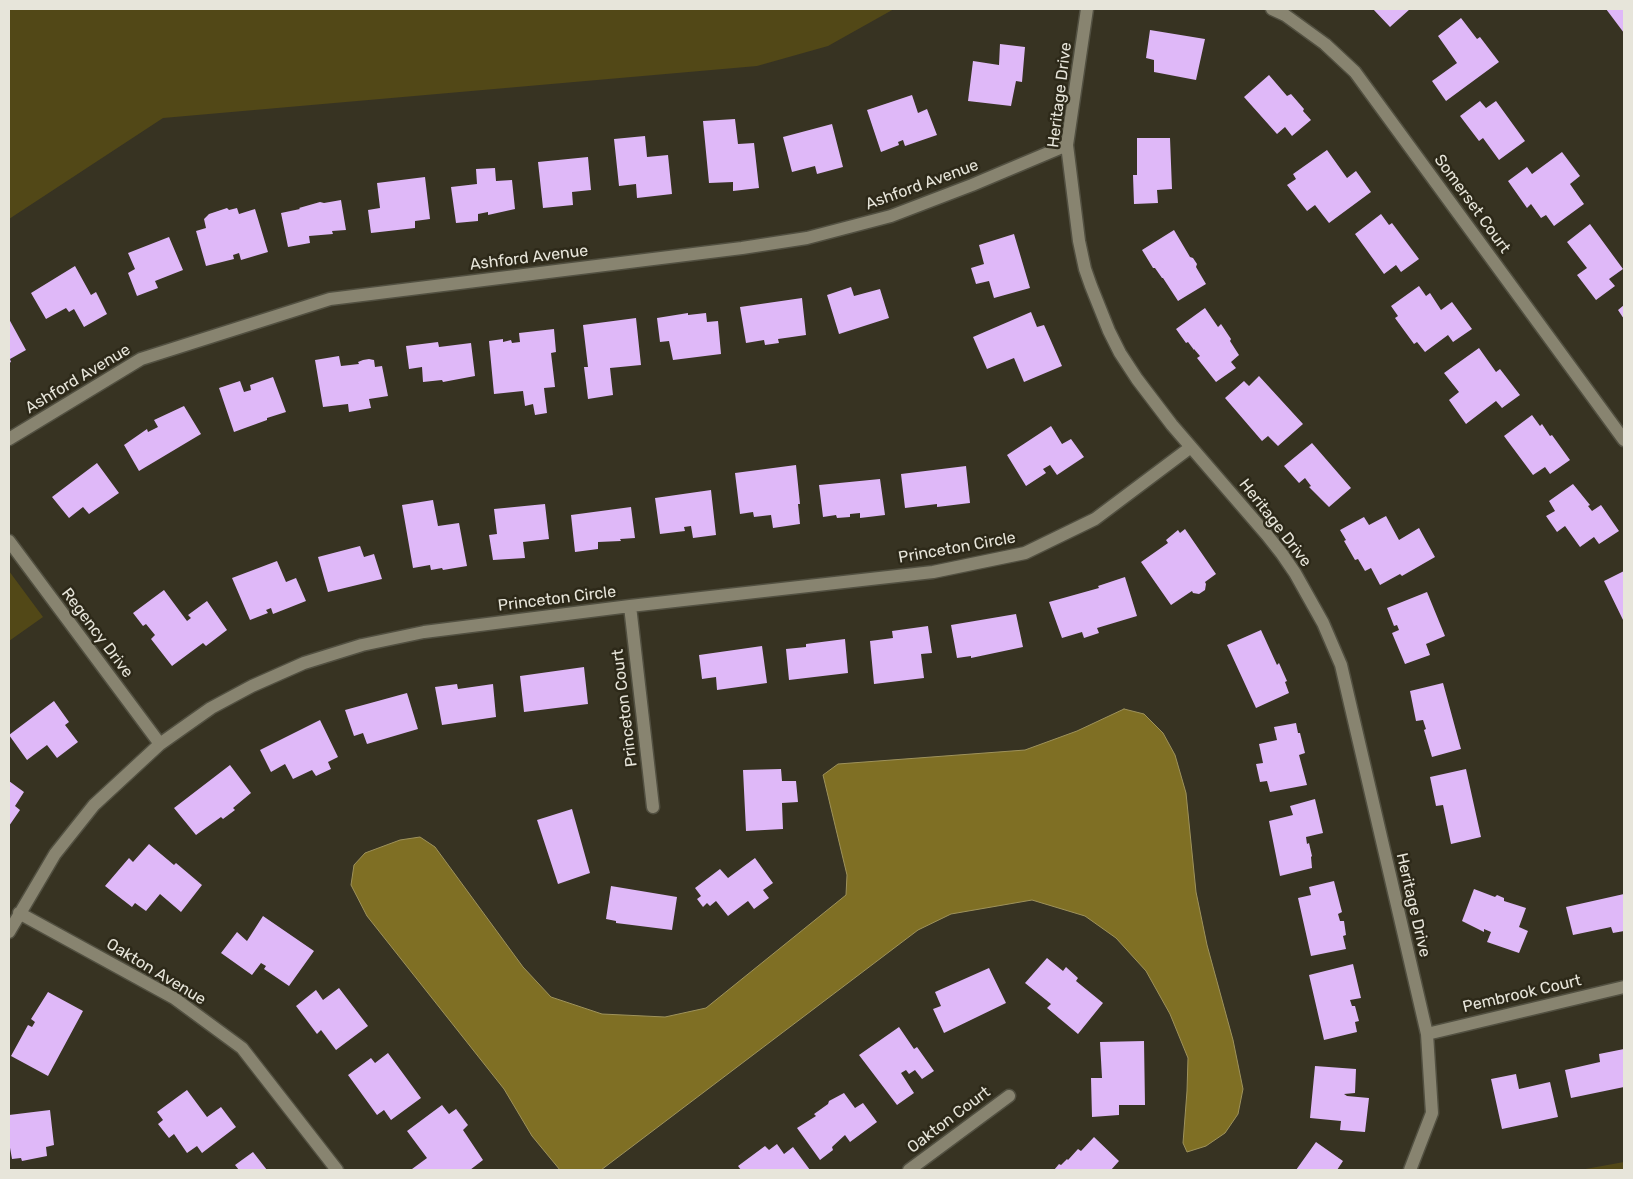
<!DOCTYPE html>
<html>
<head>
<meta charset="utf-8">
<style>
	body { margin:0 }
	#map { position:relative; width:1633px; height:1179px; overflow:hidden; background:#373322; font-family:Rubik,sans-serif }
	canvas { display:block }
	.frame { position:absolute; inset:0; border:10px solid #e7e5da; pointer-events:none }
</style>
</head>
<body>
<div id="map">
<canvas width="1633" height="1179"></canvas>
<div class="frame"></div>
</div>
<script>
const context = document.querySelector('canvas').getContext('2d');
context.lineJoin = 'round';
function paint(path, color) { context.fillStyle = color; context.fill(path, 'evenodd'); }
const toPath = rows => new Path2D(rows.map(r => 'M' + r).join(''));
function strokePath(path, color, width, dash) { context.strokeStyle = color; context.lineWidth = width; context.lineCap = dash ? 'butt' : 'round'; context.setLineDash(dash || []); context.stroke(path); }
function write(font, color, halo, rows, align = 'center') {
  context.font = font + ' Rubik,sans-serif'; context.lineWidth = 5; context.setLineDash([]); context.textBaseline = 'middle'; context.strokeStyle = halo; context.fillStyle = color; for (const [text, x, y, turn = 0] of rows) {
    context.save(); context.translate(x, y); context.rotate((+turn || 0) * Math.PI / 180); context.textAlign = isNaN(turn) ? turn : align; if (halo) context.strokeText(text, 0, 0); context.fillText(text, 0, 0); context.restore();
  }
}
paint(toPath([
	[9,9,894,9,828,46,757,66,163,118,9,219],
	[9,571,43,617,9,641],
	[1624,1162,1624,1170,1580,1170]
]), '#524817');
const water = toPath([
	[1124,709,1144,714,1163,733,1175,755,1186,793,1196,892,1207,945,1233,1040,1243,1089,1238,1114,1225,1133,1206,1146,1187,1152,1183,1143,1187,1091,1188,1058,1170,1014,1146,971,1116,938,1085,916,1032,900,951,914,918,930,601,1170,560,1170,532,1136,504,1089,367,916,351,885,354,865,365,853,400,840,420,837,435,847,523,967,551,997,602,1014,665,1017,706,1008,846,895,847,875,823,775,838,764,1025,750,1077,731,1124,709]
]);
paint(water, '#7f6f24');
strokePath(water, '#9e925b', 1);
paint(toPath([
	[1373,9,1410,9,1390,27],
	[1606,9,1624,9,1624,33],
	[1461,18,1477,39,1480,37,1499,62,1446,101,1432,81,1457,63,1438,36],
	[1150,30,1205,39,1196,80,1154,72,1154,60,1146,58],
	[1000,44,1025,47,1022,82,1016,81,1011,106,968,101,973,61,999,65],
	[1269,75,1287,96,1291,94,1304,109,1303,111,1311,120,1292,136,1285,127,1277,134,1244,97],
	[912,95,918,113,927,109,937,135,905,146,903,140,898,142,899,145,881,152,867,110],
	[1480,101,1486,108,1496,101,1525,141,1499,160,1483,138,1479,141,1460,116],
	[735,119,738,144,754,143,759,188,733,191,733,182,709,183,703,121],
	[832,124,843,167,817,174,815,166,792,172,783,137],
	[645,136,647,157,668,155,672,194,637,198,636,184,619,186,614,139],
	[1137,138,1170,138,1172,189,1157,190,1158,203,1134,204,1133,175,1137,175],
	[1327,150,1347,178,1356,171,1371,192,1329,223,1315,205,1307,211,1287,185,1296,179,1293,174],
	[1562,152,1580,176,1570,184,1584,204,1554,226,1546,215,1541,218,1531,204,1527,208,1508,181,1527,167,1532,174],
	[588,157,591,190,572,192,573,205,543,208,538,162],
	[495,168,496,181,512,180,515,209,488,215,488,212,478,214,478,221,456,223,451,187,477,184,476,169],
	[425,177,430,219,415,221,415,228,371,233,368,210,380,208,377,183],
	[341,200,346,230,332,231,333,234,309,236,310,243,288,247,281,213,300,209,299,208,320,202,324,203],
	[227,208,229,210,237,208,239,214,255,209,268,252,241,260,239,253,233,255,234,259,206,266,196,231,206,228,204,219,209,214],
	[1381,214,1389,225,1392,223,1419,259,1401,272,1396,265,1384,274,1355,234],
	[1590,224,1623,269,1609,279,1615,286,1596,300,1577,275,1587,268,1567,242],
	[1174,230,1190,257,1193,258,1197,264,1196,267,1206,284,1178,301,1163,278,1162,278,1155,268,1153,268,1142,250],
	[1014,234,1030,288,994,298,989,281,976,284,971,268,984,264,979,245],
	[169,237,183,270,155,281,158,288,137,296,128,273,135,269,128,253],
	[75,266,91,295,96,292,107,314,84,327,74,309,69,312,66,308,46,319,31,293],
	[1419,286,1426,296,1430,293,1441,310,1452,302,1472,329,1453,342,1448,335,1425,352,1417,342,1414,344,1395,318,1398,316,1391,306],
	[851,287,854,296,880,289,889,318,839,334,827,295],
	[802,298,806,335,778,339,779,343,765,345,764,340,746,343,740,307],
	[1624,305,1624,319,1618,310],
	[1205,308,1218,327,1221,324,1231,339,1230,341,1239,355,1231,362,1236,368,1216,382,1197,358,1200,356,1194,349,1194,350,1188,342,1186,343,1176,329],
	[1031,312,1037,327,1044,325,1062,366,1024,382,1014,358,987,369,973,337],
	[688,313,688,315,706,313,707,322,718,321,721,354,673,360,669,341,660,342,657,318],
	[636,318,641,365,610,368,613,395,588,399,584,367,588,367,583,325],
	[9,319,26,350,10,359,11,362,9,363],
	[554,329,556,352,551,353,555,387,544,388,547,413,535,415,533,404,525,406,523,391,494,394,489,341,503,339,503,342,511,340,512,343,520,342,519,333],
	[438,342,439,347,471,343,475,376,443,382,442,380,423,382,422,367,409,369,406,346],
	[1479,348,1496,372,1500,369,1520,395,1502,408,1496,401,1466,424,1449,400,1459,392,1444,373],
	[339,356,341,366,359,364,358,362,363,360,369,359,374,360,375,367,382,366,388,396,369,399,371,408,349,412,348,404,323,407,315,360],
	[1259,376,1303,424,1278,446,1268,436,1262,441,1225,398,1244,381,1249,386],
	[273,377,286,412,267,418,267,420,234,432,219,388,240,381,244,392,251,390,250,385],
	[184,406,201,434,139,471,124,445,147,429,148,432,158,427,154,420],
	[1532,415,1540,426,1542,424,1550,436,1552,435,1570,460,1550,474,1545,467,1533,475,1504,436],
	[1051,426,1062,444,1071,439,1084,457,1057,475,1050,465,1043,469,1046,473,1026,486,1007,455],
	[1312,443,1351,488,1329,507,1309,487,1311,486,1305,478,1299,483,1284,466],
	[97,463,119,493,89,514,83,507,69,518,52,497],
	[796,465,800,504,798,504,800,524,773,528,771,515,754,517,753,512,740,514,735,473],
	[966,466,970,503,937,507,937,504,905,508,901,474],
	[880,479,885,515,860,518,860,513,850,514,850,517,837,518,836,515,823,517,819,485],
	[1573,484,1590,505,1588,506,1592,511,1601,505,1619,531,1599,544,1594,537,1580,547,1565,526,1557,532,1546,516,1555,511,1549,501],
	[711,490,716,535,693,538,691,526,684,527,685,531,660,534,655,498],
	[433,500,438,526,459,523,467,566,443,570,442,568,431,570,430,565,413,568,402,505],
	[545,504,549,539,523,542,525,558,493,560,489,535,497,534,494,509],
	[631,507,635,538,620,539,621,541,598,542,598,549,575,552,571,515],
	[1386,516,1399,540,1419,528,1435,557,1402,576,1400,574,1380,585,1371,568,1365,571,1358,559,1355,560,1344,541,1346,540,1340,530,1364,517,1369,525],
	[1185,529,1216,574,1205,582,1206,584,1205,590,1199,594,1193,593,1192,591,1171,605,1141,562,1168,543,1166,540,1178,530,1180,533],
	[360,546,364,557,374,554,382,579,328,592,318,557],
	[277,561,286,582,296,578,306,601,273,614,271,608,266,610,268,613,250,620,232,578],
	[1624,571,1624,622,1604,581],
	[1125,577,1137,616,1097,628,1099,633,1084,638,1082,632,1062,638,1049,602,1099,588,1098,586],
	[164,590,187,621,191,618,188,615,207,601,227,630,206,646,203,643,172,666,151,639,155,635,146,624,143,626,133,613],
	[1427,592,1445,636,1426,644,1430,655,1405,664,1392,633,1399,630,1397,625,1394,626,1387,608],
	[1016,614,1023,647,971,658,971,656,957,658,951,625],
	[928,626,932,653,921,654,924,678,874,684,870,641,893,638,892,631],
	[1261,630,1277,665,1279,663,1287,681,1285,682,1289,693,1256,708,1227,645],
	[845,639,848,673,789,680,786,649,806,647,806,644],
	[762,646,767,683,717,690,716,677,702,679,699,655],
	[584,667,588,704,524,712,520,676],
	[1443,683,1461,749,1432,757,1424,730,1426,729,1423,720,1416,721,1410,691],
	[457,684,458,689,493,684,496,717,442,725,435,687],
	[407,693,418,729,367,744,363,733,354,736,345,710],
	[54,701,69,722,65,725,78,742,57,758,47,745,27,760,9,735],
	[320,720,338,757,328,762,331,769,316,776,312,770,293,779,285,764,271,772,260,750],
	[1296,723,1298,733,1300,733,1305,753,1299,755,1307,785,1270,792,1267,781,1260,782,1256,764,1263,763,1259,744,1277,740,1274,727],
	[230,765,251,793,233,808,235,810,223,819,221,817,196,835,174,808],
	[781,769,782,781,796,781,798,802,782,803,783,829,746,831,743,770],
	[1466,769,1481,837,1451,844,1443,805,1436,806,1430,777],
	[9,781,24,792,15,806,20,810,9,826],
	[1315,799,1323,833,1306,837,1307,844,1309,843,1312,856,1311,857,1312,868,1280,876,1269,821,1293,815,1290,806],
	[572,809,590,873,558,884,537,820],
	[149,844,174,865,176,863,202,885,181,912,160,894,146,911,135,903,132,907,105,886,129,858,133,862],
	[755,858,773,883,763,890,769,898,754,909,748,901,728,916,716,901,710,906,707,903,703,907,697,899,701,896,695,888,720,869,728,878],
	[1334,881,1342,912,1338,914,1340,921,1344,921,1346,935,1343,936,1346,949,1311,956,1298,898,1311,895,1309,887],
	[611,886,677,897,672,930,616,923,616,921,606,919],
	[1474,889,1495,897,1497,895,1504,898,1504,901,1526,908,1519,927,1528,931,1519,953,1487,942,1491,932,1484,929,1484,932,1462,921],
	[1624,894,1624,931,1613,933,1611,927,1573,935,1566,907],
	[263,916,314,951,289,986,264,969,266,966,261,963,252,975,221,953,237,932,247,941],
	[1047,958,1063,971,1066,967,1078,978,1076,981,1103,1003,1078,1034,1047,1008,1051,1004,1025,983],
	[1353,964,1361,998,1350,1000,1352,1006,1355,1006,1359,1021,1355,1022,1357,1032,1324,1040,1309,975],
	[989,968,1006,1003,944,1033,933,1009,941,1006,935,992],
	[339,988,368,1026,336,1050,321,1030,317,1034,296,1006,316,990,323,1000],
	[48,992,83,1011,48,1076,11,1056,28,1025,32,1027,35,1022,31,1019],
	[899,1027,914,1049,917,1047,934,1071,922,1079,915,1070,909,1074,906,1070,901,1073,914,1093,897,1105,859,1055],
	[1144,1041,1145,1105,1119,1105,1119,1115,1092,1117,1091,1078,1102,1078,1100,1042],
	[1624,1049,1624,1087,1571,1098,1565,1070,1600,1062,1599,1054],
	[388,1053,421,1098,391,1120,384,1110,377,1115,348,1075,371,1058,375,1063],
	[1315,1066,1356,1069,1355,1093,1344,1094,1347,1096,1369,1098,1365,1132,1340,1130,1341,1121,1310,1118],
	[1516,1074,1519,1089,1550,1082,1558,1117,1502,1129,1491,1079],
	[187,1090,207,1117,221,1107,236,1127,202,1153,197,1146,187,1153,174,1134,169,1138,158,1124,163,1120,157,1112],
	[844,1093,855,1108,863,1103,877,1122,850,1142,845,1135,832,1147,833,1150,820,1160,797,1128,816,1116,814,1114,828,1104,829,1101],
	[442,1105,449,1114,456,1109,468,1125,463,1130,483,1160,470,1170,413,1170,412,1169,427,1158,407,1131],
	[50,1110,54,1145,46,1147,47,1156,22,1161,21,1158,12,1159,9,1142,9,1115],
	[1094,1137,1119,1161,1111,1170,1054,1170,1059,1164,1061,1165,1067,1159,1068,1160,1078,1149,1081,1151],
	[1316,1142,1343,1161,1337,1170,1296,1170],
	[777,1144,784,1154,793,1147,810,1170,741,1170,738,1166,765,1146,769,1150],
	[253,1152,267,1170,239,1170,235,1165]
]), '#dfb8f8');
const street = toPath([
	[1087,9,1067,145,1079,241,1085,269,1091,286,1109,331,1120,353,1137,379,1172,425,1267,535,1282,554,1295,573,1323,623,1341,665,1427,1034,1432,1113,1410,1170],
	[1272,9,1285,15,1325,44,1355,72,1624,440],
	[9,439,141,359,330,299,742,248,807,238,891,216,972,185,1067,145],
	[9,541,160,744],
	[630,606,653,807],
	[19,913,174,998,242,1048,337,1170],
	[9,932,55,854,94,805,160,744,211,708,252,686,304,663,362,645,424,632,630,606,933,572,1025,553,1095,519,1191,447],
	[1427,1034,1624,987],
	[909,1170,1009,1096]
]);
strokePath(street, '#525041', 15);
strokePath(street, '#888470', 12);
write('16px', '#e7e5da', '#2d2919', [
	["Heritage Drive",1060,95,-83],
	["Ashford Avenue",922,185,-20],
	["Somerset Court",1472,204,54],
	["Ashford Avenue",529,258,-7],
	["Ashford Avenue",78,379,-31],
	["Heritage Drive",1275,523,52],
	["Princeton Circle",957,548,-10],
	["Princeton Circle",557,599,-7],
	["Regency Drive",97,633,53],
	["Princeton Court",625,708,-97],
	["Heritage Drive",1413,905,77],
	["Oakton Avenue",156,972,31],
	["Pembrook Court",1522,994,-13],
	["Oakton Court",949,1120,-37]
]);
</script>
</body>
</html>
